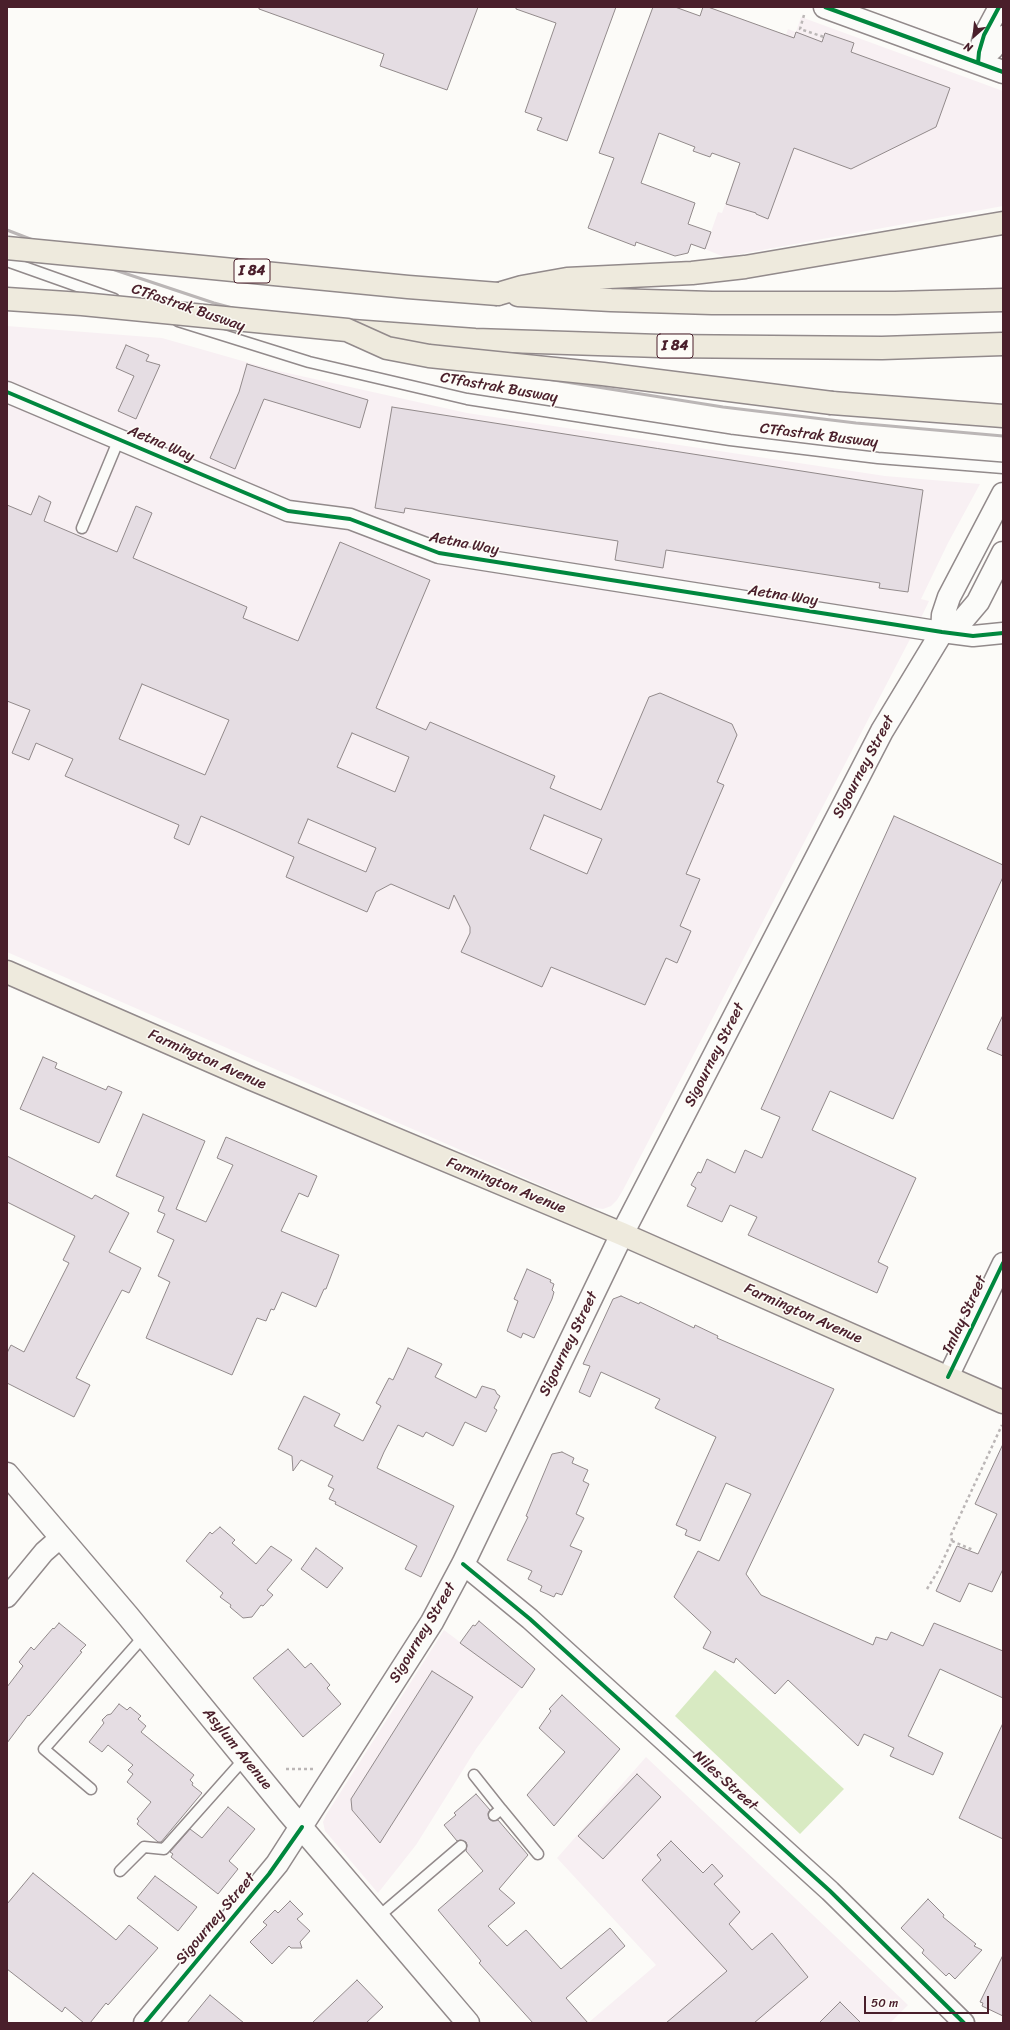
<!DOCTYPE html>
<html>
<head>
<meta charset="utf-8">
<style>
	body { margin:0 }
	#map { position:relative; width:1010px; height:2030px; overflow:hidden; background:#fcfbf8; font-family:Sriracha,sans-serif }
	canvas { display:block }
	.frame { position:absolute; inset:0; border:8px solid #4a1f2b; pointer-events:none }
	.north { position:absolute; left:954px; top:16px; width:40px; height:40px; -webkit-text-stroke:3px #fdfcf7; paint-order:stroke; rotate:207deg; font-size:11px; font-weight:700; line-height:16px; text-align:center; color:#4a1f2b }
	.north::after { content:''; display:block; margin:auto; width:14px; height:18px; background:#4a1f2b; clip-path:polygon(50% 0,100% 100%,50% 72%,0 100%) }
	.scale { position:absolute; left:864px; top:1996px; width:125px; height:18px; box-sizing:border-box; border:2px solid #4a1f2b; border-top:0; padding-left:5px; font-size:12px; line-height:14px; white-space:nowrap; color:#4a1f2b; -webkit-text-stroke:3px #fdfcf7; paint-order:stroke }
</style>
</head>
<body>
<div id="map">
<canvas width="1010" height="2030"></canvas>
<div class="frame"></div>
<div class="north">N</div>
<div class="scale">50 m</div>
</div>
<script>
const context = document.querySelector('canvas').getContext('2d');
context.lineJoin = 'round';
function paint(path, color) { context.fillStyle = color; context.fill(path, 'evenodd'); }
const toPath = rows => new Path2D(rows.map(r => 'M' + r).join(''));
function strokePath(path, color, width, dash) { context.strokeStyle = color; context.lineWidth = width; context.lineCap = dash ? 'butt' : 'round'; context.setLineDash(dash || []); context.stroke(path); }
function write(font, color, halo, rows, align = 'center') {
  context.font = font + ' Sriracha,sans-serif'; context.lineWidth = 3; context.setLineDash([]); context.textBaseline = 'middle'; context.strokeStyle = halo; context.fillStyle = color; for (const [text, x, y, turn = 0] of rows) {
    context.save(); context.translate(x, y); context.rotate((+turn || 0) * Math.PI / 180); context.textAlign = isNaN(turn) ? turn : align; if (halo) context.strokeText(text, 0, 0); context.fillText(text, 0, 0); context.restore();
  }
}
paint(toPath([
	[801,17,1003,91,1003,206,724,257,705,249,718,212,722,213,788,29,796,32],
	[7,326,162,338,274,370,467,413,885,476,980,484,948,543,921,599,929,601,920,620,623,1190,617,1200,611,1206,603,1209,591,1207,7,952],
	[444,1630,521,1688,476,1749,416,1845,378,1893,325,1831,323,1822,326,1815],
	[646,1757,908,2005,890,2023,588,2023,656,1965,557,1858]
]), '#f8f0f3');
paint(toPath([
	[715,1670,844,1789,800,1834,675,1716]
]), '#d8eac2');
const building = toPath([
	[259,7,478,7,447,90,380,66,384,54,259,9,259,7],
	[516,7,616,7,567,141,537,130,542,118,525,112,556,23,516,9,516,7],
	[653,7,675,7,700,16,703,7,708,7,794,38,796,32,822,42,825,33,854,43,851,52,950,88,936,127,851,169,794,148,768,219,756,214,756,213,726,204,740,163,712,153,710,157,693,151,695,147,659,133,641,183,695,203,688,224,711,232,705,249,691,244,688,253,675,256,636,242,635,246,588,228,614,158,599,153,653,7],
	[126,345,149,355,146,361,160,365,136,419,118,411,134,376,116,368,126,345],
	[247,364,368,400,360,428,264,399,235,469,210,458,239,392,247,364],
	[392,407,923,490,908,592,879,588,880,583,666,550,663,568,615,560,618,541,405,508,404,513,375,508,392,407],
	[39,496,51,502,44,521,117,552,136,506,152,513,133,558,247,607,243,618,298,641,340,542,430,580,376,708,426,730,430,722,555,776,550,788,601,810,649,697,660,693,732,724,737,735,717,782,724,785,686,874,700,879,680,926,691,931,677,963,666,958,645,1005,551,967,542,987,461,952,470,933,470,927,454,895,449,909,391,884,376,892,367,912,286,877,294,857,238,832,201,816,189,845,174,838,179,825,65,776,73,759,36,743,29,760,12,753,30,710,7,701,7,505,31,515,39,496],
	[142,684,229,720,205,775,119,739,142,684],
	[352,733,409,757,395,792,337,767,352,733],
	[544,815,602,839,587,874,530,849,544,815],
	[308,819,376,848,366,872,298,843,308,819],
	[894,816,1003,865,1003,877,893,1119,830,1091,812,1130,916,1178,878,1262,888,1267,877,1293,748,1235,757,1217,730,1205,722,1222,687,1206,696,1188,691,1185,698,1172,701,1173,707,1159,735,1173,745,1150,762,1158,780,1117,761,1109,894,816],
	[1003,1015,1003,1056,987,1049,1003,1015],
	[43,1057,57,1063,55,1068,106,1090,108,1086,122,1092,99,1143,20,1109,43,1057],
	[143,1114,205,1141,176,1209,206,1222,233,1165,217,1158,226,1137,317,1176,308,1197,299,1193,281,1231,339,1255,326,1289,324,1289,316,1307,282,1292,274,1310,271,1309,266,1321,257,1318,232,1375,146,1338,170,1282,158,1276,174,1240,157,1232,165,1214,158,1211,164,1197,116,1176,143,1114],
	[7,1156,92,1199,95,1195,129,1213,109,1252,141,1268,129,1293,122,1290,76,1378,90,1385,74,1417,7,1383,7,1353,11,1345,24,1352,69,1263,63,1260,75,1236,7,1202,7,1156],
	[527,1269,551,1280,550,1282,554,1284,552,1290,554,1292,552,1299,534,1338,523,1333,521,1338,507,1331,518,1301,514,1299,527,1269],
	[621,1296,639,1304,640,1302,694,1328,695,1325,718,1336,717,1338,834,1389,746,1574,761,1595,873,1645,876,1637,887,1640,891,1632,923,1646,934,1623,1003,1651,1003,1698,940,1669,908,1736,943,1753,933,1775,890,1756,894,1748,864,1734,858,1746,788,1680,775,1694,736,1658,734,1663,703,1648,711,1632,674,1597,698,1551,719,1561,751,1494,726,1483,700,1541,685,1535,687,1530,676,1525,716,1437,655,1408,660,1399,601,1372,590,1397,579,1392,590,1366,583,1364,613,1299,621,1296],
	[408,1348,442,1364,435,1377,476,1398,482,1386,495,1390,497,1394,500,1396,494,1408,497,1410,486,1432,465,1422,453,1446,426,1432,423,1437,398,1425,384,1452,377,1468,454,1506,421,1577,405,1569,417,1546,335,1504,336,1502,329,1499,334,1489,328,1486,333,1476,301,1460,293,1471,292,1456,278,1449,304,1396,340,1414,334,1426,363,1441,381,1406,376,1403,389,1378,393,1380,408,1348],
	[1003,1444,1003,1569,992,1592,969,1583,960,1602,936,1591,957,1546,978,1554,997,1514,975,1504,1003,1444],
	[562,1452,574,1458,572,1463,588,1470,583,1481,589,1484,576,1514,584,1518,570,1546,582,1551,562,1595,556,1593,554,1597,540,1591,542,1586,528,1579,532,1571,507,1560,528,1517,526,1516,552,1454,562,1452],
	[220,1527,235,1540,232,1543,256,1564,271,1546,292,1560,267,1590,273,1595,263,1606,261,1605,252,1617,243,1618,230,1607,231,1605,220,1597,223,1593,186,1561,210,1532,212,1534,220,1527],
	[316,1548,343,1568,327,1588,301,1569,316,1548],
	[479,1621,535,1669,522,1688,460,1643,473,1625,475,1626,479,1621],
	[59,1623,86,1645,80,1651,82,1652,29,1716,28,1715,7,1743,7,1687,23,1666,19,1662,31,1647,34,1650,53,1628,54,1629,59,1623],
	[288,1649,305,1668,311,1663,330,1685,327,1688,341,1704,303,1737,253,1678,288,1649],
	[432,1671,473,1697,380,1843,352,1810,351,1799,432,1671],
	[562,1695,620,1749,554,1826,527,1795,565,1752,539,1728,551,1711,549,1709,562,1695],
	[119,1704,127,1710,130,1707,141,1716,138,1719,146,1726,141,1732,194,1775,190,1780,193,1783,192,1785,202,1793,161,1842,158,1842,137,1824,139,1821,137,1819,151,1802,127,1782,133,1774,128,1770,133,1765,108,1745,102,1752,89,1742,104,1723,102,1720,107,1715,111,1714,119,1704],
	[1003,1723,1003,1839,959,1818,1003,1723],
	[637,1774,661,1797,603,1859,578,1836,637,1774],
	[476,1794,490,1810,488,1813,489,1819,492,1821,498,1820,528,1855,499,1889,515,1903,488,1926,507,1946,526,1930,561,1969,610,1928,625,1946,566,1998,588,2023,533,2023,479,1963,481,1961,438,1910,483,1871,466,1851,467,1845,466,1842,460,1840,457,1841,444,1825,456,1815,454,1813,476,1794],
	[228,1807,255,1829,229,1861,238,1869,218,1894,171,1857,173,1854,170,1852,190,1829,202,1838,228,1807],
	[671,1841,703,1873,712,1864,723,1876,714,1884,740,1912,729,1924,752,1950,772,1933,808,1977,754,2023,666,2023,727,1971,642,1880,661,1860,657,1855,671,1841],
	[33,1873,116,1940,129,1925,158,1948,108,2005,106,2003,90,2023,84,2023,65,2007,62,2012,7,1969,7,1904,33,1873],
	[155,1876,197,1907,178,1931,137,1898,155,1876],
	[928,1899,944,1915,943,1917,976,1944,974,1946,982,1950,955,1979,949,1973,946,1976,922,1953,924,1950,901,1928,928,1899],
	[290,1901,303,1914,297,1919,310,1931,300,1942,302,1948,291,1948,289,1946,272,1964,250,1942,267,1925,263,1922,275,1910,278,1913,290,1901],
	[1003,1955,1003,2016,982,2006,983,2003,980,2002,1003,1955],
	[357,1980,383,2007,366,2023,312,2023,357,1980],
	[210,1995,244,2023,187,2023,210,1995],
	[840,2002,861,2023,819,2023,840,2002]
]);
paint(building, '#e5dde3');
strokePath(building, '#928a8b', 1);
const lane = toPath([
	[7,261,114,299],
	[178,321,309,362,467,399,730,440,878,458,1003,468],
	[82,528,119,439],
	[474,1775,501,1809,494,1815],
	[91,1789,44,1749,144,1636],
	[501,1809,538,1854],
	[120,1871,144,1847,164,1849,245,1758],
	[378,1917,461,1846]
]);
const street = toPath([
	[978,63,979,52,984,35,999,7],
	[978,63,993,49,1003,36],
	[7,392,288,511,350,519,439,553,942,632,973,636,1003,633],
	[948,1377,1003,1263],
	[463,1564,530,1619,830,1891,964,2023],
	[7,1597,44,1552,60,1538]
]);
const secondary = toPath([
	[825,7,1003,72],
	[942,632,961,622,978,602,1003,553],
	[7,1474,128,1616,289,1813,468,2023],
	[145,2023,277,1864,432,1622,463,1564,622,1234,882,731,942,632,943,615,949,597,1003,494]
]);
const primary = toPath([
	[7,972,252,1079,622,1234,1003,1402]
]);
const highway = toPath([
	[498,294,522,287,567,279,692,273,745,267,1003,223],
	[518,295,611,300,712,303,895,303,1003,300],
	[352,331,475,340,660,346,882,348,1003,344],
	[832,403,1003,416]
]);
strokePath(lane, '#928a8b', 13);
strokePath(street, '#928a8b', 23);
strokePath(secondary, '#928a8b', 25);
strokePath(primary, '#928a8b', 25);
strokePath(highway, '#928a8b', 25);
strokePath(toPath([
	[804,15,800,29,824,37],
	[952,1541,973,1550],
	[927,1589,938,1571,952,1541,951,1535,1002,1425],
	[286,1769,315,1769]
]), '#bbb6b6', 2.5, [3, 3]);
strokePath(lane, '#fbfbf9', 10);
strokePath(street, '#fbfbf9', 20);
strokePath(secondary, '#fbfbf9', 22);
strokePath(primary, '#eeeadd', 22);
strokePath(highway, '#eeeadd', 22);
strokePath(toPath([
	[7,230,82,259,214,303,348,339,484,369,723,407,856,423,1003,436]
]), '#bbb6b6', 3);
const highwayBridge = toPath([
	[7,248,408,287,498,294],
	[7,299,82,304,347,330,387,348,429,356,603,374,832,403]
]);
strokePath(highwayBridge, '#928a8b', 25, []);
strokePath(highwayBridge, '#eeeadd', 22);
strokePath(toPath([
	[825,7,1003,72],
	[978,63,979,52,984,35,999,7],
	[7,392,288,511,350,519,439,553,942,632,973,636,1003,633],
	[948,1377,1003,1263],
	[463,1564,530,1619,830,1891,964,2023],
	[145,2023,269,1874,302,1827]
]), '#00873e', 4);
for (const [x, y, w] of [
	[252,271,36],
	[675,346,36]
]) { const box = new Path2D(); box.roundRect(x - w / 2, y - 12, w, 24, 3); context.fillStyle = '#fdfcf7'; context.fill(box); strokePath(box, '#4a1f2b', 1); }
write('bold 14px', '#4a1f2b', null, [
	["I 84",252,271],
	["I 84",675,346]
]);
write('15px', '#4a1f2b', '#fdfcf7', [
	["CTfastrak Busway",188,308,19],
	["CTfastrak Busway",499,388,10],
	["CTfastrak Busway",819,436,7],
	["Aetna Way",161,444,23],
	["Aetna Way",464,544,11],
	["Aetna Way",783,596,9],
	["Sigourney Street",864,767,-62],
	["Sigourney Street",715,1055,-63],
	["Farmington Avenue",207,1060,24],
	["Farmington Avenue",506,1186,22],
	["Farmington Avenue",803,1314,24],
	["Imlay Street",965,1315,-65],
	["Sigourney Street",569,1344,-64],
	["Sigourney Street",423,1633,-59],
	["Asylum Avenue",237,1749,51],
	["Niles Street",725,1781,42],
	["Sigourney Street",216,1919,-50]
]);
</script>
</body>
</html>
